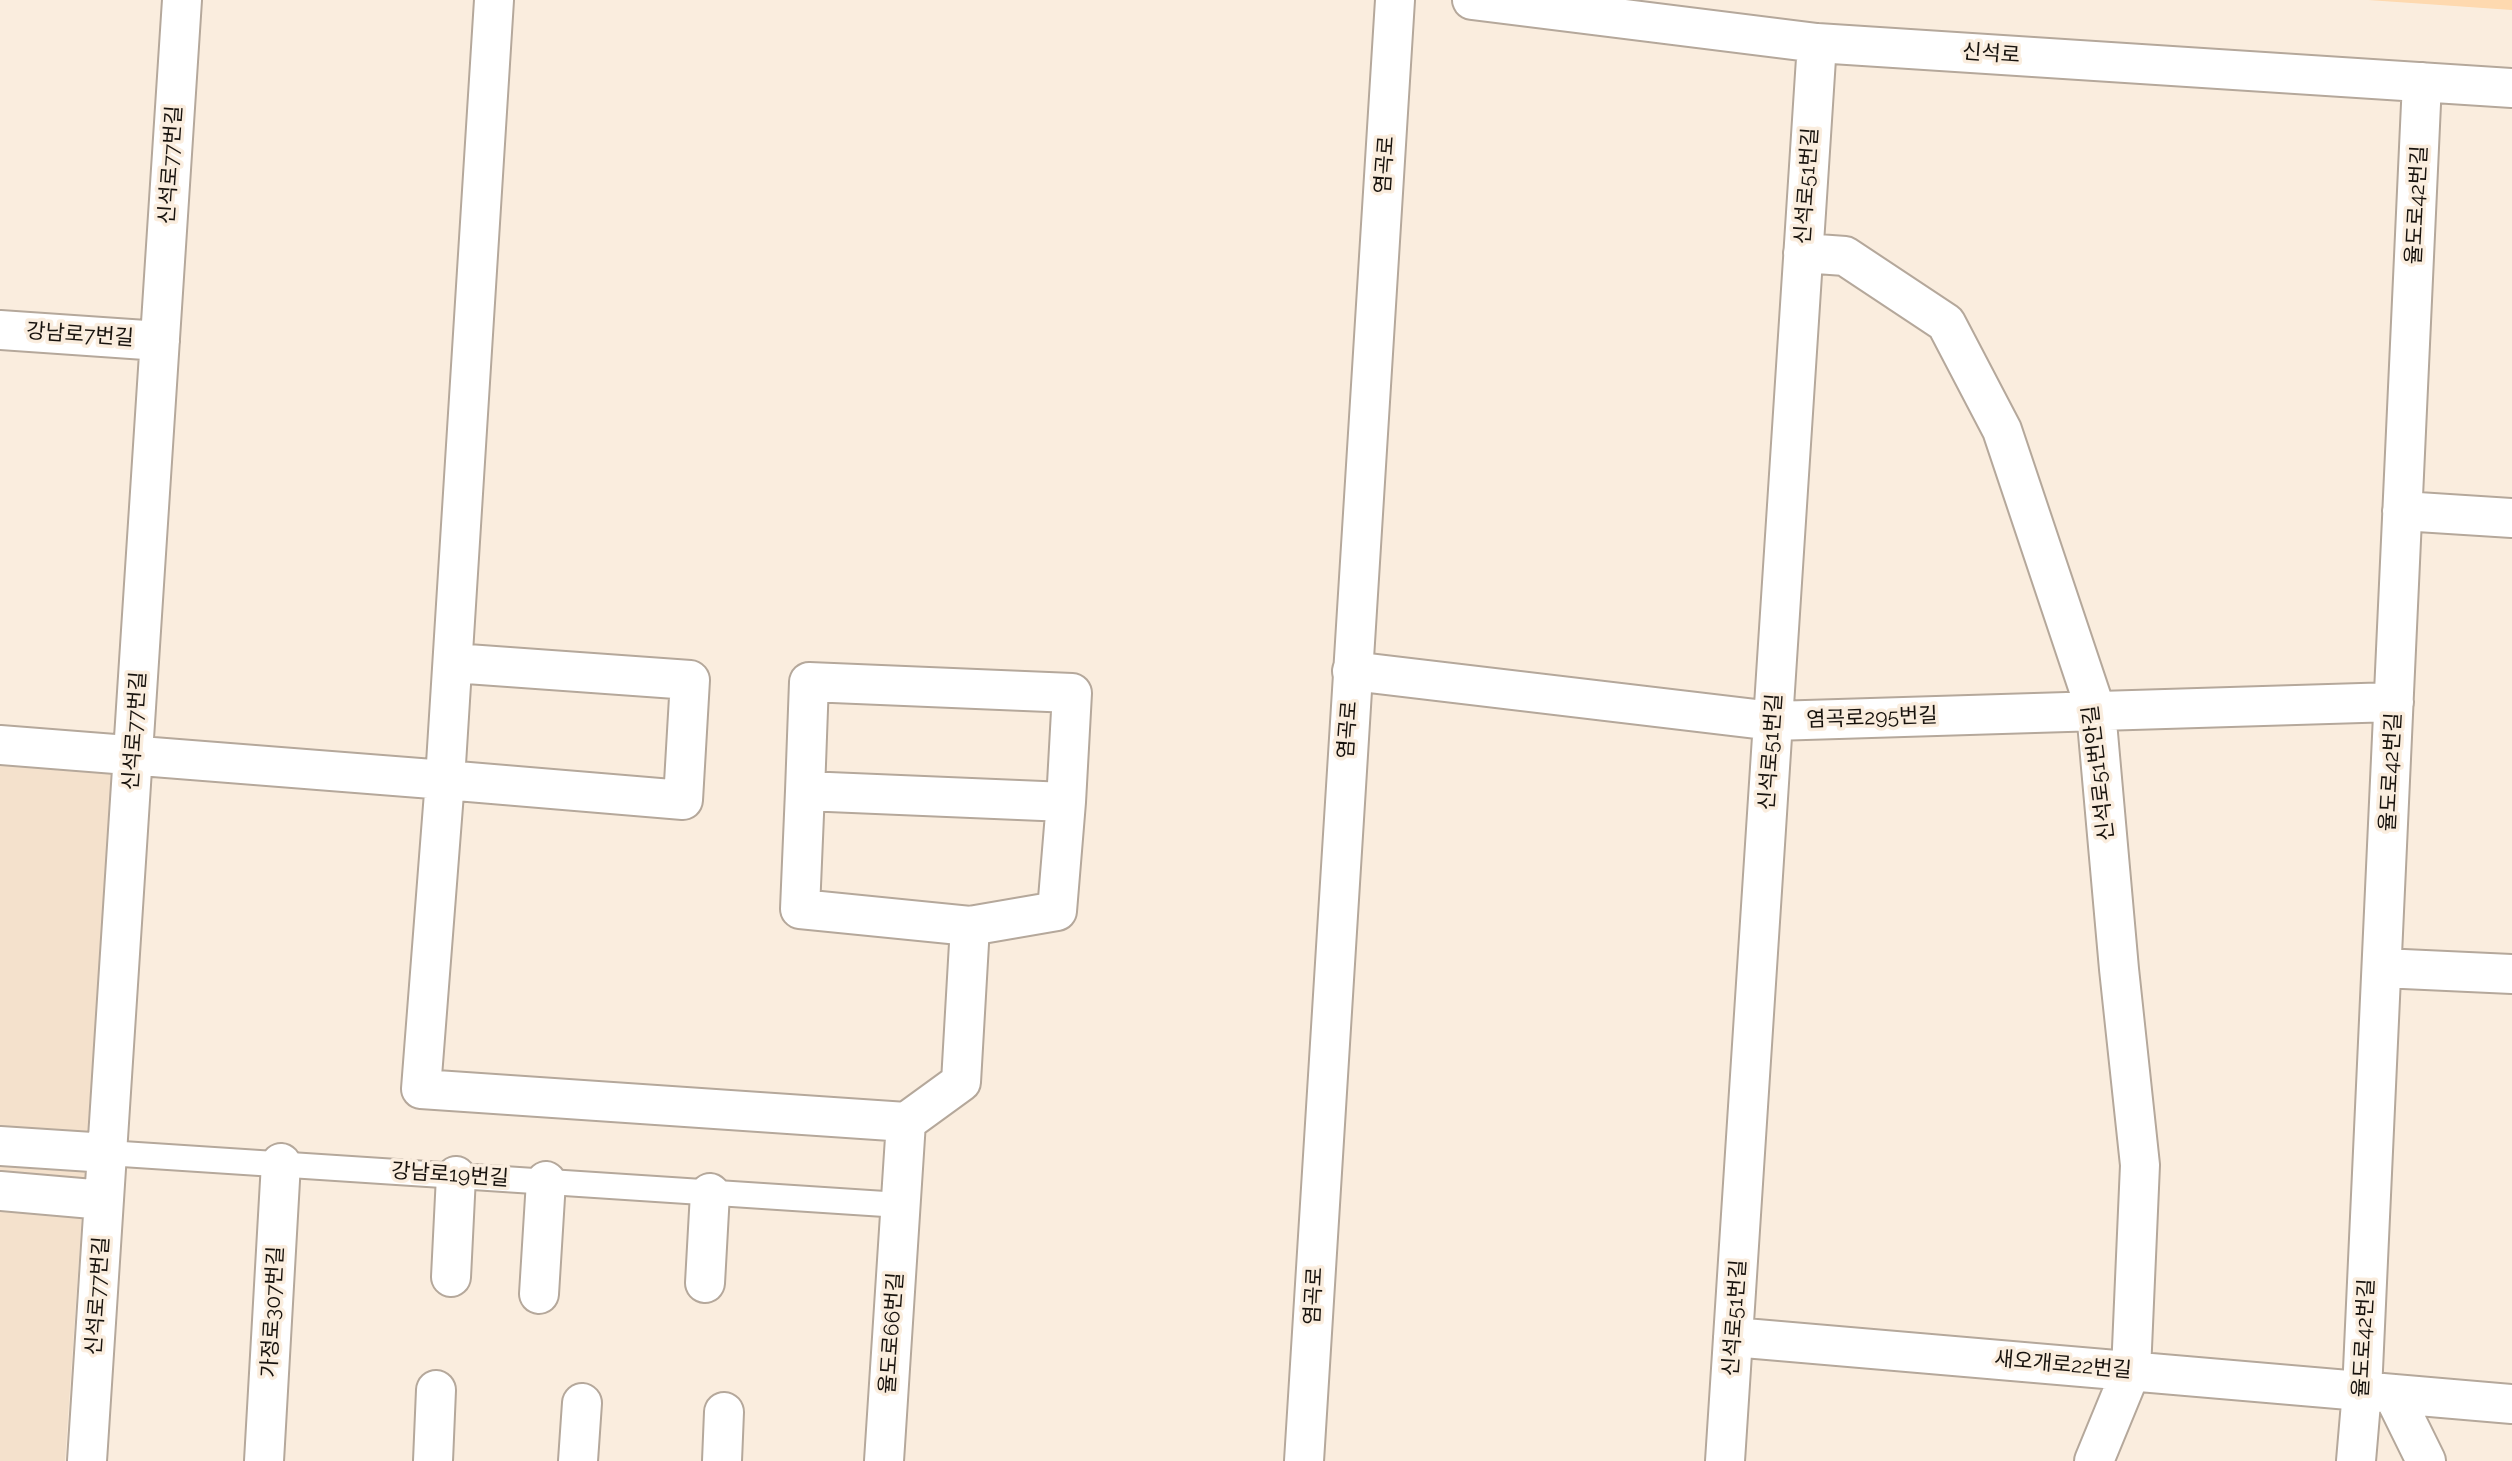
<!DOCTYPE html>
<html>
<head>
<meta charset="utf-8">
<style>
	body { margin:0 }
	canvas { display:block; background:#faedde }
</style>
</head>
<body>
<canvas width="2512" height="1461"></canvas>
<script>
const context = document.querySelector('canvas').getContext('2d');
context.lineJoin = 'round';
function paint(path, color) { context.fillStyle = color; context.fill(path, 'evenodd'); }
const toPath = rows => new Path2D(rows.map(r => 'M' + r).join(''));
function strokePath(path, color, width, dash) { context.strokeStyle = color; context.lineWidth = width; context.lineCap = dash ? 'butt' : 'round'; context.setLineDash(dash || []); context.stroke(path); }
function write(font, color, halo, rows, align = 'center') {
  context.font = font + ' Raleway,"Noto Sans KR",sans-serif'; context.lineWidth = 7; context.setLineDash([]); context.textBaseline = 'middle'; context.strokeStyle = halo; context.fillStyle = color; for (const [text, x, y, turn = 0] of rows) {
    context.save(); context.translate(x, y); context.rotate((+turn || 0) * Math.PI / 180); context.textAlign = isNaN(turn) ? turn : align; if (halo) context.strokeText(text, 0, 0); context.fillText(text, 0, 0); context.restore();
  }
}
paint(toPath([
	[0,758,113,765,65,1461,0,1461]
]), '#f4e1cc');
paint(toPath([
	[2368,0,2512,0,2512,10]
]), '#fed9af');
const lane = toPath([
	[107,1153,900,1205]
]);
const street = toPath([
	[1472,0,1817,43,2512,88],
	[1803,253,1845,256,1946,323,2002,430,2096,711,2119,969,2140,1165,2131,1371,2094,1461],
	[0,330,160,341],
	[2402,511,2512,518],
	[453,663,690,680,683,800,445,780,421,1089,906,1122,884,1461],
	[1352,671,1773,721,2394,702],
	[0,745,445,780,494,0],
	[805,791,809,682,1072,693,1066,802],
	[2382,968,2512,974],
	[906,1122,961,1082,970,926,1057,911,1066,802,805,791,800,909,970,926],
	[0,1146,107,1153],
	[0,1191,104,1200],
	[451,1277,456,1176],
	[705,1283,710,1193],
	[539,1294,546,1181],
	[1733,1337,2512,1404],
	[2393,1394,2426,1461],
	[87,1461,182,0],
	[264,1461,281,1163],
	[433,1461,436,1390],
	[578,1461,582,1403],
	[722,1461,724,1412],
	[1725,1461,1817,43],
	[2356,1461,2362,1391,2422,82]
]);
const secondary = toPath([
	[1304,1461,1395,0]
]);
strokePath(lane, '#b5a89b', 28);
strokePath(street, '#b5a89b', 42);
strokePath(secondary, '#b5a89b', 42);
strokePath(lane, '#fff', 24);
strokePath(street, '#fff', 38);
strokePath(secondary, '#fff', 38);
write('21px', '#17120d', '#faedde', [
	["신석로",1991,54,4],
	["신석로77번길",171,165,-86],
	["염곡로",1385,165,-86],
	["신석로51번길",1807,186,-86],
	["율도로42번길",2417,205,-87],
	["강남로7번길",80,335,4],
	["염곡로295번길",1872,718,-2],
	["염곡로",1348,730,-86],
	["신석로77번길",135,731,-86],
	["신석로51번길",1771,752,-86],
	["율도로42번길",2391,772,-87],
	["신석로51번안길",2099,773,-97],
	["강남로19번길",450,1175,4],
	["신석로77번길",98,1296,-86],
	["염곡로",1314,1296,-87],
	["가정로307번길",273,1312,-87],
	["신석로51번길",1735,1318,-86],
	["율도로66번길",892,1333,-86],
	["율도로42번길",2364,1338,-87],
	["새오개로22번길",2063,1365,5]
]);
</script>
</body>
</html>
